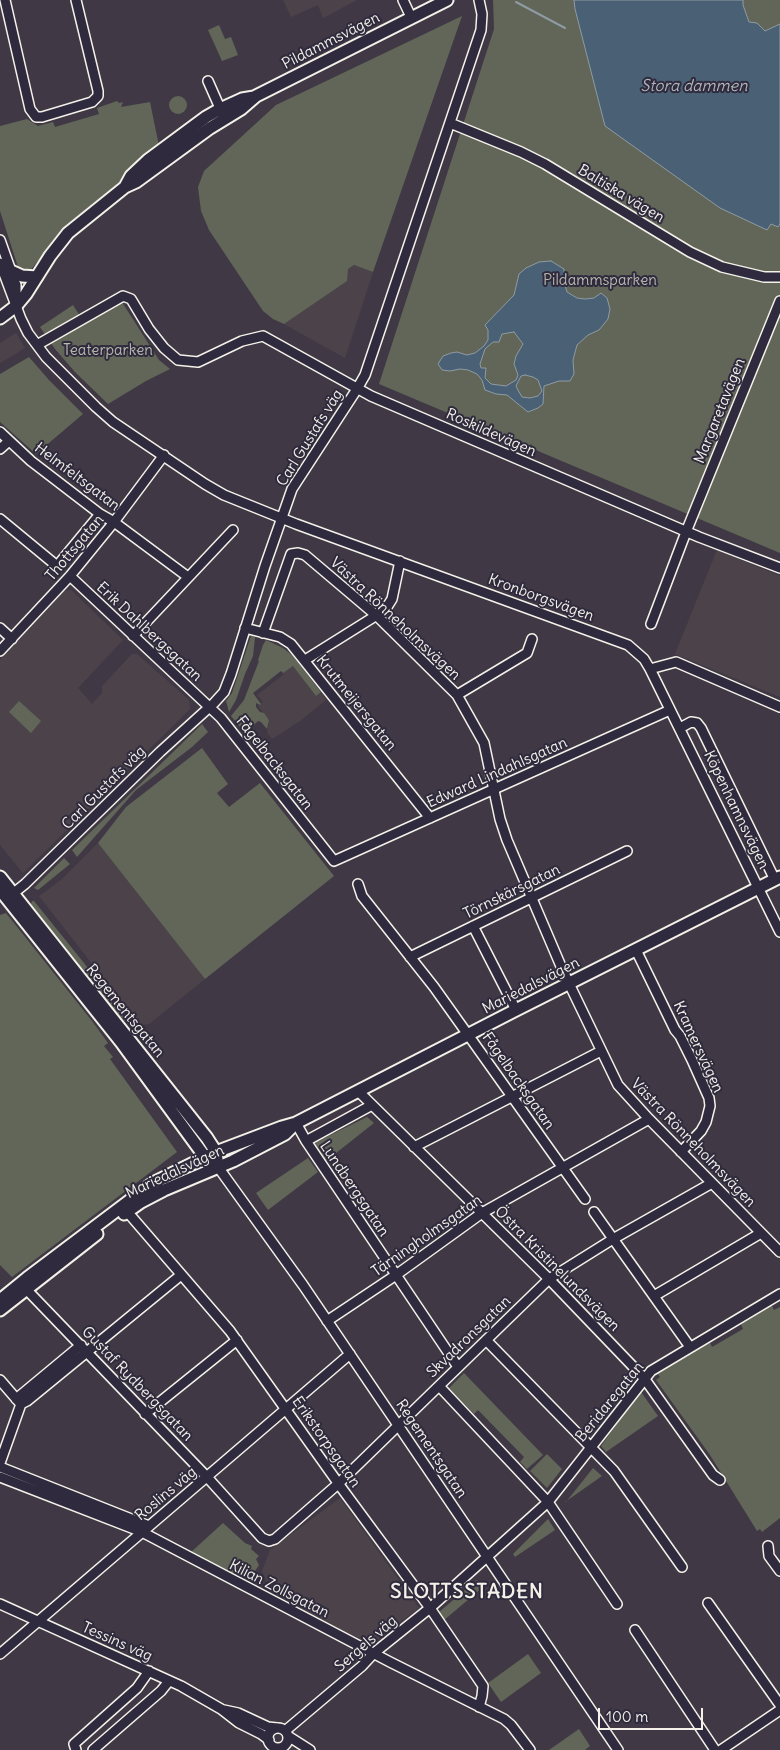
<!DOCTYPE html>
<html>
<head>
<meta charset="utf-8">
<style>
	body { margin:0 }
	#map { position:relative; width:780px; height:1750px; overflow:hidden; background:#403945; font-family:Delius,sans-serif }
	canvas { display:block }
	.scale { position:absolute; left:598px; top:1708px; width:105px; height:22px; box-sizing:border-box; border:2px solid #f4f1e8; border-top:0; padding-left:6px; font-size:15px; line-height:18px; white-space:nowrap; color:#f4f1e8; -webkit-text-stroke:4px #2f2a3d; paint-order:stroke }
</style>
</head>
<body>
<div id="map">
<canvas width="780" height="1750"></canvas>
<div class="scale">100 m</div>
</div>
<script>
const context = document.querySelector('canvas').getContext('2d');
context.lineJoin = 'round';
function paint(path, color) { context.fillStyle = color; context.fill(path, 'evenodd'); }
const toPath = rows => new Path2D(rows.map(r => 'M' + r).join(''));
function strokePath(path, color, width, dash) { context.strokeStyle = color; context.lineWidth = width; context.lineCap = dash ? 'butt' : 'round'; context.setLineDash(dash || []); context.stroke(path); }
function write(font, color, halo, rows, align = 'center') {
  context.font = font + ' Delius,sans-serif'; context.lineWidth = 4; context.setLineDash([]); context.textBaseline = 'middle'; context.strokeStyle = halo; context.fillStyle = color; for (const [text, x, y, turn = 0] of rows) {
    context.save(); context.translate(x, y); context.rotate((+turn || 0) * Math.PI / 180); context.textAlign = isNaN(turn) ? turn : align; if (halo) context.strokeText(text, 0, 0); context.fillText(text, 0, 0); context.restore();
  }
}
paint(toPath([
	[283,0,357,0,323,18,318,5,291,17],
	[354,265,373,272,345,358,284,324,346,281,348,269],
	[16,333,25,348,0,363,0,343],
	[717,550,780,576,780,697,675,654],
	[71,590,123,640,78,688,92,704,102,693,102,686,132,654,137,654,189,700,190,709,23,873,0,845,0,660,64,591],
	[293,665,316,696,321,692,326,700,300,721,272,739,267,732,269,720,258,706,263,702,257,695,283,675,283,673],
	[98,843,205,979,149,1024,140,1025,39,896,61,880],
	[340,1498,419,1608,368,1646,272,1592,262,1571,270,1550]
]), '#4c434a');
paint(toPath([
	[493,0,780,0,780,553,379,384,494,29],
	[462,16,373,272,354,265,348,269,347,281,284,324,273,319,263,311,209,230,201,211,198,187,204,171,276,105],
	[219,25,225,39,231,37,238,55,222,61,208,30],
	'169 105a9 9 0 1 1 18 0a9 9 0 1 1-18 0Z',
	[117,101,119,103,123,102,121,107,150,102,159,146,115,186,65,226,30,271,18,267,0,211,0,126,27,119,38,126,53,122,55,127,99,114,97,108],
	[120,299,159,360,170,369,146,381,108,404,75,372,55,349,40,327,73,305,83,321],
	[29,357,49,380,83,414,36,454,0,422,0,374],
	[251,636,255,637,253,656,245,674,236,700,229,712,226,701,232,693],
	[266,640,283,648,292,655,321,692,316,696,293,666,283,673,281,671,253,693,261,704,260,705,256,703,256,707,260,712,264,713,269,720,267,729,261,722,258,721,245,733,231,716,244,700,259,661,258,660,263,645],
	[19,701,41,721,31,733,9,712],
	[202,724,208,732,192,747,136,790,77,857,72,850],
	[202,748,228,784,217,793,229,807,260,783,334,876,205,979,98,843,126,807],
	[64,858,70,864,38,890,34,888],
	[32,901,34,901,134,1025,131,1027,118,1014,31,904],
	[6,913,92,1021,108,1043,104,1046,113,1057,110,1059,177,1152,12,1277,0,1265,0,915],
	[367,1117,374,1123,326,1161,314,1143],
	[308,1158,318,1172,268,1210,256,1193],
	[771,1304,774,1310,780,1307,780,1518,762,1532,760,1529,757,1531,710,1455,656,1380,660,1377,657,1373,690,1351,709,1340,712,1347,743,1329,741,1324],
	[464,1373,543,1455,527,1469,520,1462,524,1457,478,1410,474,1414,449,1388],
	[641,1392,658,1416,606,1452,601,1446,638,1394],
	[547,1454,562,1469,547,1488,530,1471],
	[593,1468,602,1476,565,1502,566,1502],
	[548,1519,555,1530,515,1557,513,1554],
	[223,1523,245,1543,252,1546,251,1549,259,1556,256,1559,259,1565,255,1571,251,1572,244,1569,235,1577,190,1553],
	[477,1580,482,1588,443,1621,438,1615,439,1612],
	[528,1654,541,1673,501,1702,488,1683],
	[579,1729,590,1746,585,1750,549,1750]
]), '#616658');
const water = toPath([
	[574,0,743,0,743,5,749,22,757,23,765,31,780,24,780,224,778,227,771,224,767,230,720,208,605,126,575,9,574,0],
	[551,261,564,269,564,281,567,292,577,298,585,299,594,298,601,293,607,298,610,309,608,319,599,330,588,335,577,345,573,360,574,374,570,381,559,381,544,386,543,404,538,408,528,412,507,395,496,394,485,390,482,380,477,374,468,370,460,369,450,371,442,370,438,364,443,356,451,353,457,352,467,355,475,353,484,346,488,340,488,330,485,325,514,295,519,274,526,268,539,262,551,261],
	[514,332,523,344,516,356,514,364,518,375,516,380,506,386,491,384,485,378,486,368,481,368,480,364,485,349,493,342,499,342,502,334,514,332],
	[525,375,533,377,538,380,542,391,538,396,530,398,522,397,519,392,516,386,521,376,525,375]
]);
paint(water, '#4a6175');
strokePath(water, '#8e9ba3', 1);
strokePath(toPath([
	[516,2,565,28]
]), '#8e9ba3', 2);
const minor = toPath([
	[5,0,30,109,36,117,42,117,92,102,98,96,98,91,76,0],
	[403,0,411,17],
	[208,81,223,115],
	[450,123,521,152,545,164,690,252,722,267,764,277,780,277],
	[0,240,16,285,16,301],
	[0,263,21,319,28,333,46,357,96,407,113,422,205,484,224,495,296,524,628,645,644,659,650,669,780,932],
	[37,345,123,296,131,299,149,329,164,348,178,360,198,362,242,341,263,336,371,396,699,537,780,568],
	[0,432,31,461,100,514,114,522,188,577],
	[0,449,9,441],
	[0,519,57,566,100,514],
	[70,576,221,718,334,861,670,710],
	[651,624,686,532,780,301],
	[0,628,12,639],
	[245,628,280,637,291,644,430,818],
	[263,633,291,554,298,553,305,555,377,616,457,695,484,743,500,819,507,840,563,971,618,1085,649,1119,780,1252],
	[133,636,233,530],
	[0,651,70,576,114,522,164,455],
	[305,660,385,610,392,599,400,561],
	[650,669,676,662,780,707],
	[457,695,527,653,532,639],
	[680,728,691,722,697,723,701,728,775,880],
	[358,884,362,896,434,987,585,1199],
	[10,896,25,884,160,752,214,703,224,692,231,674,265,566,292,489,357,389,365,375,481,30,482,14,479,0],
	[473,926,516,1010],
	[636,950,675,1030,680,1036,692,1060,709,1098,710,1106,706,1122,701,1131,681,1152],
	[410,957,627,851],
	[358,1091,549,1279,644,1378,713,1475,720,1480],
	[296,1123,306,1141,458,1367],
	[306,1141,372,1105],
	[414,1147,601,1051],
	[218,1167,303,1285,618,1750],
	[124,1208,230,1331,343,1490,430,1608,483,1686,482,1696,479,1707],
	[594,1212,690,1347],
	[26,1289,207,1477,262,1538,269,1541,275,1539,338,1484,549,1279,613,1239,712,1183],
	[654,1296,761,1233],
	[327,1321,396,1275,482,1213,649,1119],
	[486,1340,614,1471,682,1567],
	[0,1380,19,1402],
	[439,1386,548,1502,617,1604],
	[16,1399,81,1345],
	[145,1414,237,1340],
	[0,1463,21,1404,27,1401,181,1275],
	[0,1467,149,1526],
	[0,1477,142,1532,390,1662,504,1719,511,1725,530,1750],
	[768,1546,769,1556,780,1571],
	[708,1603,780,1705],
	[0,1604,181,1686,221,1709,239,1723,261,1734,269,1740],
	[635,1630,715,1750],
	[0,1654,350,1354],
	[224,1710,238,1713,268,1727,277,1728],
	'268 1738a10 10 0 1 1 20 0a10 10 0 1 1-20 0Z',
	[285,1731,362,1666,374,1653,430,1608,548,1502,651,1371,780,1294],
	[288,1736,310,1750],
	[76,1750,74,1744,137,1688,149,1671],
	[93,1750,161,1691,169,1681],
	[721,1750,780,1710]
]);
const major = toPath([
	[125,187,131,176,148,160,206,117,220,109,242,99,254,97],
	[11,271,22,276,37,277],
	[0,318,16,306,26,294,50,256,68,233,125,187,136,182,210,128,241,109,256,96,447,0],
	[0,877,207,1138,216,1152,218,1167],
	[0,890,121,1042,205,1157,210,1161],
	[124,1214,141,1202,164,1190,233,1161,285,1134,293,1126],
	[0,1300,27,1278,153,1183,216,1152,282,1127,296,1123,516,1010,780,877],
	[0,1310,97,1234]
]);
strokePath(minor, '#f4f1e8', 12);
strokePath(major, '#f4f1e8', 15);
strokePath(minor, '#2f2a3d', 9);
strokePath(major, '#2f2a3d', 11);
write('15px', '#f4f1e8', '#2f2a3d', [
	["Pildammsvägen",331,41,-27],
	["Baltiska vägen",621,194,31],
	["Margaretavägen",720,411,-68],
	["Roskildevägen",491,433,24],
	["Carl Gustafs väg",310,438,-58],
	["Helmfeltsgatan",77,477,37],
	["Thottsgatan",75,548,-50],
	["Kronborgsvägen",541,598,20],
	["Västra Rönneholmsvägen",395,619,43],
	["Erik Dahlbergsgatan",149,632,43],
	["Krutmeijersgatan",356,703,51],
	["Fågelbacksgatan",274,763,52],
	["Edward Lindahlsgatan",497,773,-24],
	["Carl Gustafs väg",104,788,-45],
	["Köpenhamnsvägen",736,810,64],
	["Törnskärsgatan",512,892,-26],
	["Mariedalsvägen",531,986,-27],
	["Regementsgatan",125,1011,51],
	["Kramersvägen",698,1047,65],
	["Fågelbacksgatan",518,1081,55],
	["Västra Rönneholmsvägen",693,1143,46],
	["Mariedalsvägen",175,1172,-25],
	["Lundbergsgatan",354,1189,56],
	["Tärningholmsgatan",427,1236,-35],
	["Östra Kristinelundsvägen",557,1269,45],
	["Skvadronsgatan",469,1337,-44],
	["Gustaf Rydbergsgatan",137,1384,46],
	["Beridaregatan",610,1402,-51],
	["Erikstorpsgatan",326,1442,55],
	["Regementsgatan",431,1449,56],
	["Roslins väg",166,1494,-40],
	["Kilian Zollsgatan",279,1589,27],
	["Tessins väg",117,1642,24],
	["Sergels väg",366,1644,-41]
]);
write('15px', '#b9b9ae', '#2f2a3d', [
	["Pildammsparken",600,281],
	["Teaterparken",108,351]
]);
write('italic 16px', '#b0b7ba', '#2f2a3d', [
	["Stora dammen",694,86]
]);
context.letterSpacing = '1px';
write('bold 20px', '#f4f1e8', '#2f2a3d', [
	["SLOTTSSTADEN",467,1592]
]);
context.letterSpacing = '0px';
</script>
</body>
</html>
